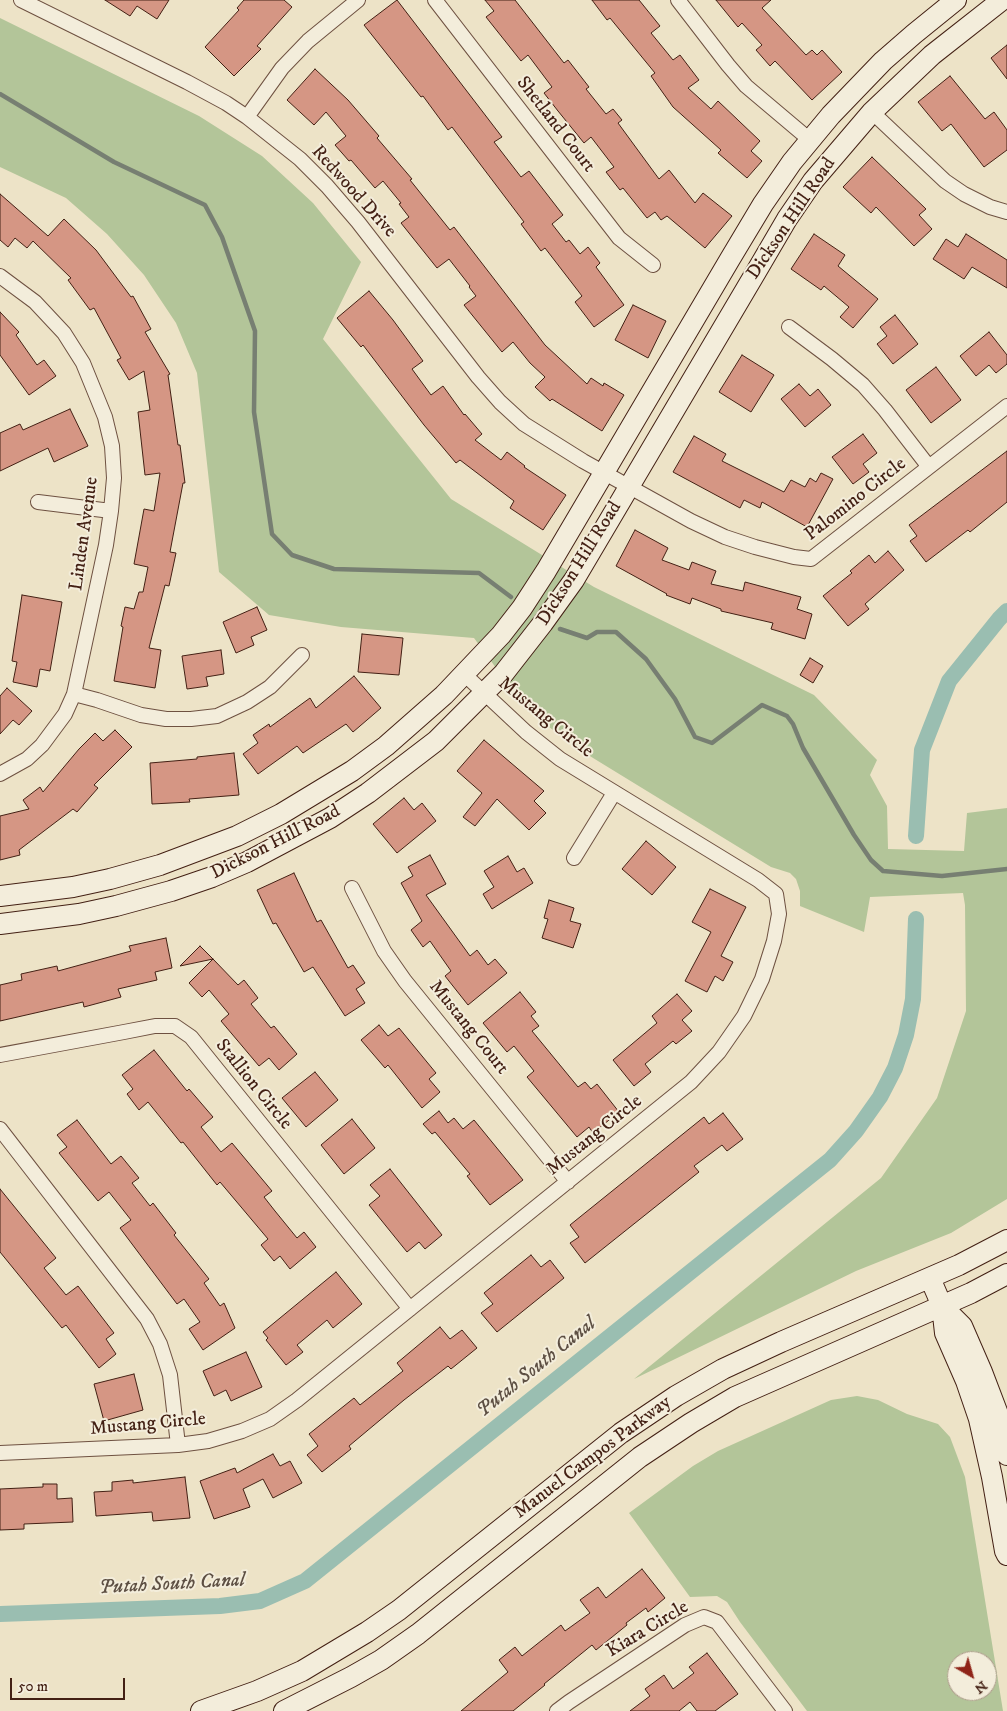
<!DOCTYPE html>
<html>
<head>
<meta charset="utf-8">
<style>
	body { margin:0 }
	#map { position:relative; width:1007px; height:1711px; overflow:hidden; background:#ede3c7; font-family:"IM FELL DW Pica",serif }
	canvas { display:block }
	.north { position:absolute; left:947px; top:1651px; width:50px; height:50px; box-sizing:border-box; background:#f3eddb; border:1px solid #ad9b8b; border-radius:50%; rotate:142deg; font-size:14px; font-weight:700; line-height:20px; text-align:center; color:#432014 }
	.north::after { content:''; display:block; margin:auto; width:18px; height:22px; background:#8f2418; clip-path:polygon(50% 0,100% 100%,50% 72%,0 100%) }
	.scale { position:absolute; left:10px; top:1678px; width:115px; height:22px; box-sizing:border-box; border:2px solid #432014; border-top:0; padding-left:6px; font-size:15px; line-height:18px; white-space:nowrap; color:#432014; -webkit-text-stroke:4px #f3eddb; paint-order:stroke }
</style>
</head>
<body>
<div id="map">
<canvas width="1007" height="1711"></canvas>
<div class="north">N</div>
<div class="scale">50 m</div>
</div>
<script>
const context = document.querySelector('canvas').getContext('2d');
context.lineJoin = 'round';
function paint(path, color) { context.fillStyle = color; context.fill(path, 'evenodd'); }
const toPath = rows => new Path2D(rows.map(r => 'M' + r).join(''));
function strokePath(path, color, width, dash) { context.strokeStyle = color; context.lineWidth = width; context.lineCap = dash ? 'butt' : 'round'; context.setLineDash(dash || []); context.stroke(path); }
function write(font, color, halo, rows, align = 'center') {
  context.font = font + ' "IM FELL DW Pica",serif'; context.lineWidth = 4; context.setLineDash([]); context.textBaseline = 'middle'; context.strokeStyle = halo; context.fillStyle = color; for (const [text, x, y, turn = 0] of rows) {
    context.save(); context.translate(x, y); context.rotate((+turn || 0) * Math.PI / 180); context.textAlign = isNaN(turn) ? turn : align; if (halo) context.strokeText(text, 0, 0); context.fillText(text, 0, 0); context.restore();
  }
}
paint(toPath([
	[0,18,199,116,262,156,313,203,361,262,323,339,451,499,594,587,814,695,877,760,870,775,887,806,888,849,964,851,967,813,1007,808,1007,1199,951,1233,856,1271,634,1379,881,1178,937,1098,966,1011,965,905,963,893,870,897,864,932,800,906,800,891,796,879,790,873,771,867,580,750,545,724,524,706,474,638,341,627,269,615,219,572,197,373,176,323,144,275,107,234,66,198,0,167],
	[857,1396,878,1400,907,1414,938,1424,950,1437,965,1477,1003,1711,807,1711,740,1622,727,1602,717,1596,690,1597,629,1513,693,1466,718,1451,831,1400],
	[957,1661,987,1661,987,1691,957,1691]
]), '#b3c599');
strokePath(toPath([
	[0,94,114,162,205,205,222,237,255,331,254,412,272,534,292,555,334,569,479,573,511,597],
	[560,629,587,638,597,632,616,632,646,659,675,699,695,737,712,743,762,705,787,716,793,724,803,748,854,835,871,860,883,871,942,876,1007,869]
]), '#777f72', 4.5);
strokePath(toPath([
	[916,836,922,750,949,681,999,619,1007,611],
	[0,1614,220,1606,260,1601,305,1581,830,1160,856,1131,880,1097,895,1068,906,1035,913,999,916,919]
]), '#9abeb1', 16);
const building = toPath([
	[105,0,169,0,157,19,137,6,130,16,105,0],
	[244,0,284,0,292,7,257,46,261,49,234,76,205,47,239,10,237,8,244,0],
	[397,0,502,137,494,142,521,177,529,171,563,215,552,224,566,242,569,240,580,254,588,247,600,263,596,267,624,305,594,327,575,302,582,296,545,248,541,251,521,224,524,222,452,127,448,130,423,96,421,97,364,25,397,0],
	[485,0,515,0,564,63,568,60,589,87,586,89,606,114,613,109,622,120,618,123,659,179,669,170,695,203,703,193,732,216,705,248,667,216,661,220,655,212,647,218,623,188,620,190,606,172,614,167,591,137,584,143,558,111,544,93,552,87,528,55,521,61,486,17,494,11,485,0],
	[592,0,639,0,660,26,651,33,673,60,680,55,699,80,688,88,711,109,718,101,760,141,751,151,762,161,747,178,718,153,721,150,673,107,651,76,655,73,610,18,607,20,592,0],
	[716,0,771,0,762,8,806,55,812,50,817,55,822,50,842,72,812,100,775,61,770,66,756,50,762,45,742,23,738,27,716,0],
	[1007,45,1007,79,991,58,1007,45],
	[315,69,348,100,379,136,377,138,412,179,410,180,450,230,454,227,545,345,587,384,591,378,603,386,604,383,624,395,602,431,552,399,550,401,535,387,545,377,530,363,513,342,502,352,464,305,476,296,469,287,470,286,449,259,437,268,401,223,409,217,399,204,401,203,383,181,375,188,351,160,349,161,335,145,346,136,326,112,314,125,287,100,315,69],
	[950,76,985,119,994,112,1007,130,1007,150,984,167,951,124,942,131,918,102,950,76],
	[872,157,926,209,919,215,932,229,914,246,876,207,871,213,843,187,872,157],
	[0,194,48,236,64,219,96,250,131,297,133,296,151,329,145,332,170,374,168,375,178,445,180,445,185,483,183,483,170,552,176,553,169,586,165,585,149,648,161,650,155,688,114,681,123,627,121,626,125,607,134,609,139,592,143,592,148,567,134,564,144,509,154,511,160,473,145,475,138,412,150,410,144,371,129,380,117,360,121,358,94,308,90,310,68,280,71,278,33,241,27,248,15,238,8,247,0,240,0,194],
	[814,234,845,255,838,266,878,299,853,328,840,317,849,307,824,286,821,290,791,269,814,234],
	[966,234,1007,260,1007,288,972,267,964,279,933,259,946,239,958,247,966,234],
	[369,291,393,320,423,361,412,369,431,395,443,386,464,415,465,414,482,434,475,440,501,460,507,452,525,466,524,467,566,495,543,530,510,508,514,501,460,460,456,463,424,425,363,345,361,347,337,318,369,291],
	[633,305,666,321,648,358,615,340,633,305],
	[0,312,19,332,16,335,37,365,44,360,56,376,29,395,0,355,0,312],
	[895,315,918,344,893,364,877,344,887,336,880,327,895,315],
	[989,332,1007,355,1007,364,996,373,989,365,976,376,960,356,989,332],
	[742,355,774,375,751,412,719,392,742,355],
	[936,367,961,400,931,423,906,390,936,367],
	[799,384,810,396,818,389,831,405,805,427,781,399,799,384],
	[70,409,88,446,54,462,48,448,0,471,0,433,20,424,23,430,70,409],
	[863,434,877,453,863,464,869,472,853,484,832,457,863,434],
	[694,436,726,454,722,461,784,492,791,480,805,487,810,478,816,482,821,473,833,479,807,527,762,502,760,508,744,500,740,508,673,472,694,436],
	[1007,451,1007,502,970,532,968,530,926,562,910,541,917,536,909,525,1007,451],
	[635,530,668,548,662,560,689,570,692,562,716,571,711,584,743,591,745,582,801,597,797,609,812,614,805,639,771,629,773,623,721,611,721,609,692,598,690,604,666,595,667,594,616,566,635,530],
	[888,551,904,570,865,604,869,609,848,626,823,596,852,573,850,571,869,555,875,563,888,551],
	[22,595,62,602,50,671,40,669,37,687,13,682,17,662,12,661,22,595],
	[257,607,267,630,251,637,254,645,236,653,223,622,257,607],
	[362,634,403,638,399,675,358,672,362,634],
	[221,650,224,674,206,677,208,686,187,689,182,656,221,650],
	[810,658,823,666,813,683,800,675,810,658],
	[354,676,381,708,353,732,346,724,303,753,297,746,258,774,243,754,258,743,253,735,269,724,270,727,310,698,316,708,354,676],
	[7,688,32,711,19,725,13,720,0,734,0,696,7,688],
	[115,730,132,747,94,785,98,788,77,812,73,809,19,850,20,855,0,860,0,816,29,809,23,800,40,787,43,792,79,749,95,733,103,741,115,730],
	[484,740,544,791,534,801,546,813,529,830,497,799,475,826,463,817,482,793,457,771,484,740],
	[234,753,239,795,189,799,190,802,152,804,150,763,197,759,197,757,234,753],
	[404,798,414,810,422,803,436,821,397,853,373,824,404,798],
	[646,841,676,867,652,895,622,869,646,841],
	[430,855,446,884,426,895,470,956,477,950,488,965,495,959,507,973,468,1005,445,976,451,971,430,941,423,947,411,930,422,921,401,883,413,876,408,867,430,855],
	[508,856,517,872,524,868,533,883,492,909,483,894,494,887,484,871,508,856],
	[294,873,317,922,321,920,348,968,353,965,365,983,356,989,365,1003,345,1016,313,967,304,972,276,923,273,924,257,890,294,873],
	[710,889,746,907,721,956,733,962,723,981,715,976,707,992,685,981,711,932,692,922,710,889],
	[549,900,574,908,570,921,581,924,573,948,542,938,548,919,544,918,549,900],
	[166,938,172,968,155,972,157,980,118,989,121,997,84,1007,83,1002,0,1021,0,985,22,980,21,974,57,966,58,971,131,951,129,946,166,938],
	[200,946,213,959,180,966,200,946],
	[213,959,238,985,244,980,258,998,251,1004,271,1028,274,1026,297,1054,279,1070,269,1058,259,1066,221,1021,229,1014,209,990,202,997,189,983,213,959],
	[520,992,536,1012,531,1016,539,1026,532,1031,578,1087,585,1082,591,1089,597,1084,619,1112,593,1133,589,1127,577,1137,527,1077,534,1071,514,1046,507,1052,483,1023,520,992],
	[677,994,692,1011,682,1020,692,1031,676,1044,673,1041,645,1064,651,1072,634,1086,613,1060,657,1023,652,1016,677,994],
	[379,1025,388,1036,399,1028,436,1073,429,1079,440,1092,422,1108,388,1065,385,1068,361,1040,379,1025],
	[154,1050,187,1091,189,1089,213,1117,201,1127,221,1152,232,1143,272,1191,264,1197,275,1211,297,1238,304,1232,316,1247,290,1269,280,1256,274,1261,261,1245,268,1239,220,1182,217,1185,183,1142,181,1143,148,1102,139,1110,127,1094,133,1089,122,1075,154,1050],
	[315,1072,338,1100,306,1127,282,1098,315,1072],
	[439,1111,448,1123,454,1118,463,1129,474,1120,523,1180,490,1205,467,1176,470,1174,435,1132,432,1134,423,1124,439,1111],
	[723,1113,743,1139,727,1151,722,1145,694,1166,699,1172,585,1263,570,1243,579,1237,570,1225,704,1117,709,1124,723,1113],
	[352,1119,375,1148,344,1174,321,1145,352,1119],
	[77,1120,111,1164,121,1156,139,1178,132,1183,150,1206,153,1203,176,1233,174,1235,209,1279,204,1283,220,1306,224,1303,235,1328,203,1350,189,1329,200,1322,184,1299,177,1304,120,1228,131,1220,109,1192,98,1201,59,1153,67,1147,57,1135,77,1120],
	[390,1169,442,1235,425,1249,419,1242,407,1252,369,1205,380,1196,370,1185,390,1169],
	[0,1189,56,1258,44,1268,66,1295,78,1286,114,1333,106,1339,116,1354,99,1368,66,1325,62,1328,0,1252,0,1189],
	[531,1255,541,1267,550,1260,564,1278,497,1332,481,1313,493,1304,484,1293,531,1255],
	[336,1272,362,1304,333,1328,327,1320,297,1345,303,1352,286,1365,266,1340,268,1338,263,1332,336,1272],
	[440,1327,450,1339,462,1330,477,1348,451,1369,448,1366,404,1400,349,1446,351,1449,322,1472,307,1455,318,1446,309,1434,354,1398,360,1405,403,1371,397,1363,440,1327],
	[246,1352,262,1387,231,1401,226,1390,214,1396,203,1371,246,1352],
	[134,1374,143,1410,104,1421,94,1384,134,1374],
	[273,1454,280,1466,290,1461,302,1483,273,1498,263,1479,243,1489,250,1507,214,1519,200,1481,235,1468,237,1473,273,1454],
	[185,1477,190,1518,153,1521,152,1512,96,1516,94,1492,112,1491,112,1482,133,1480,133,1483,185,1477],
	[43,1484,57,1484,57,1499,72,1498,73,1522,24,1524,24,1529,0,1530,0,1489,43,1487,43,1484],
	[642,1569,665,1598,648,1612,646,1608,626,1623,627,1625,596,1650,592,1645,544,1684,545,1685,513,1711,461,1711,508,1672,499,1660,515,1647,522,1656,561,1625,565,1631,590,1613,580,1600,598,1587,606,1598,642,1569],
	[707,1653,738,1694,727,1702,715,1711,697,1711,690,1702,679,1711,630,1711,650,1696,645,1689,664,1675,673,1689,694,1673,689,1667,707,1653]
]);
paint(building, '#d59684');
strokePath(building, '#432014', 1);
const street = toPath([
	[21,0,187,82,226,103,247,117,300,159,327,186,358,222,478,377,500,402,524,424,583,461,691,521,725,537,755,547,794,557,811,559,1007,406],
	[435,0,619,238,653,265],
	[678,0,728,65,746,86,810,140],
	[872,112,945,181,964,194,990,207,1007,212],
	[247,117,282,68,308,41,358,0],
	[0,276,35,302,64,333,83,363,105,417,112,446,114,478,111,511,106,545,74,694,65,714,42,745,27,759,0,774],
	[789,327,832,359,863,385,885,410,929,467],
	[38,502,111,511],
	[74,694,97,700,141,715,166,719,191,719,217,716,247,702,270,687,302,655],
	[574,858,614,793],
	[352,888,384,951,405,981,568,1182],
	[0,1055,124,1032,155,1026,175,1026,191,1037,410,1309],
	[0,1129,147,1319,160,1344,170,1375,178,1445],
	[0,1453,178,1445,208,1441,242,1431,270,1419,297,1400,691,1082,719,1052,744,1016,762,979,774,941,779,914,776,894,758,880,560,759,526,732,464,674],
	[557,1711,569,1702,685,1625,704,1617,717,1622,785,1711]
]);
const secondary = toPath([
	[0,896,73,887,110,879,160,865,237,836,281,814,352,771,386,746,444,695,501,635,522,608,546,571,730,259,763,204,792,162,831,115,883,61,914,34,956,0],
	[0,924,79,914,116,906,171,891,212,877,247,862,330,818,368,793,436,741,504,673,543,623,574,580,756,272,787,219,813,181,872,112,932,55,1002,0],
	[930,1278,942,1306,945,1333,966,1381,979,1419,992,1477,1005,1551,1007,1555],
	[942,1306,962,1326,982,1372,998,1414,1007,1455],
	[201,1711,257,1691,302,1671,367,1632,399,1610,621,1433,676,1396,723,1369,781,1342,959,1265,1007,1240],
	[284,1711,351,1677,381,1660,418,1634,640,1457,691,1423,735,1397,971,1293,1007,1274]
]);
strokePath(street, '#6e5141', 16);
strokePath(secondary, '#432014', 22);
strokePath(street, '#f3eddb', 14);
strokePath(secondary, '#f3eddb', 20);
write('19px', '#432014', '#f3eddb', [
	["Shetland Court",555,125,52],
	["Redwood Drive",353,192,48],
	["Dickson Hill Road",792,219,-56],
	["Palomino Circle",856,500,-38],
	["Linden Avenue",85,534,-82],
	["Dickson Hill Road",580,564,-58],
	["Mustang Circle",545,718,39],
	["Dickson Hill Road",276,843,-27],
	["Mustang Court",468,1028,51],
	["Stallion Circle",253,1085,51],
	["Mustang Circle",595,1136,-39],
	["Mustang Circle",148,1425,-5],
	["Manuel Campos Parkway",593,1458,-37],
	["Kiara Circle",648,1630,-31]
]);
write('italic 20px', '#5d4f43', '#f3eddb', [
	["Putah South Canal",537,1368,-39],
	["Putah South Canal",172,1585,-3]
]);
</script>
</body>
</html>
